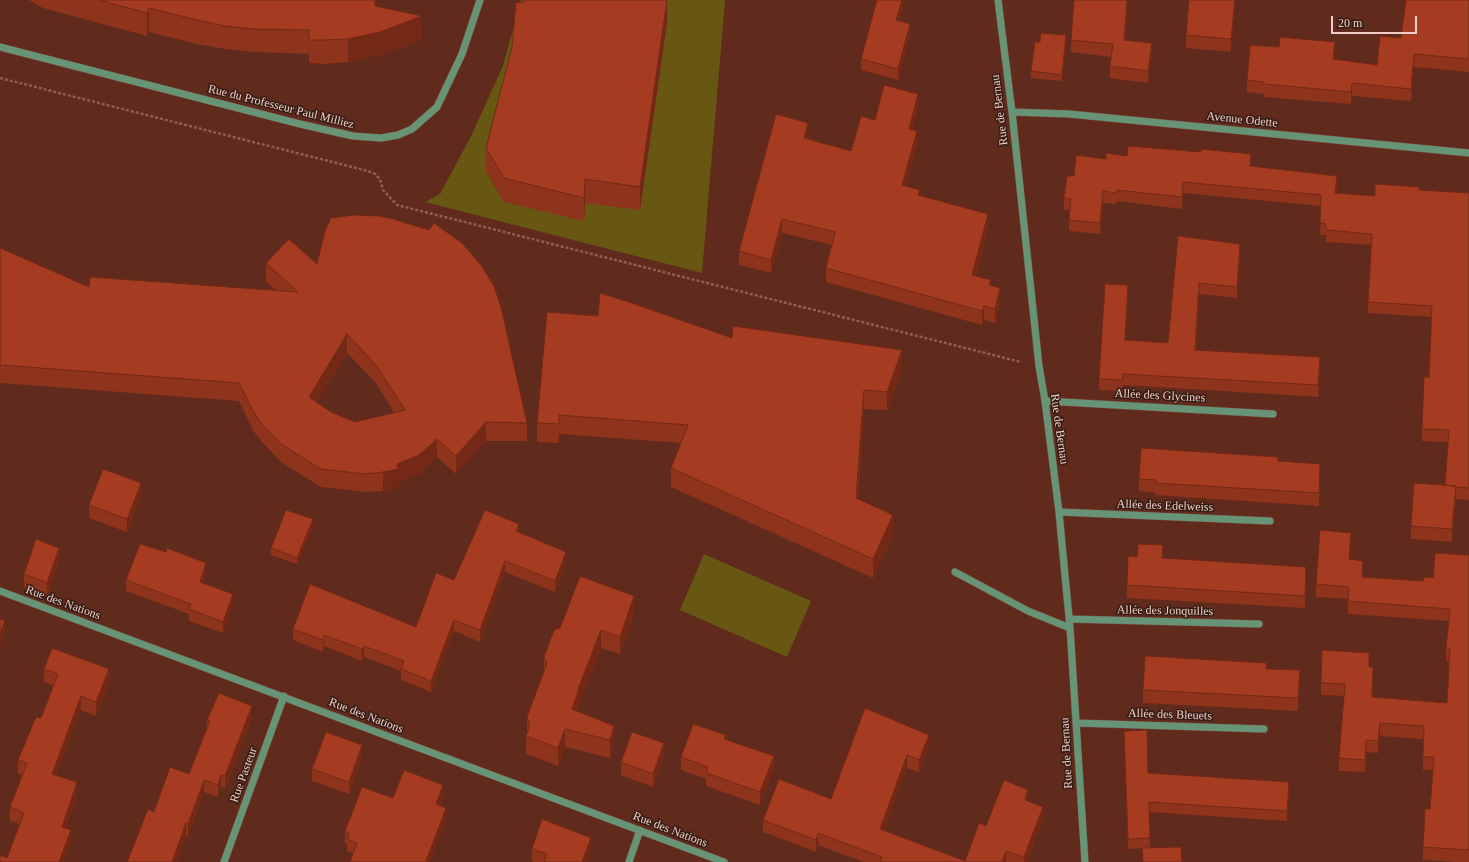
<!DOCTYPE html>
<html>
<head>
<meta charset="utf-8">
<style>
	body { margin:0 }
	#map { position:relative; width:1469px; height:862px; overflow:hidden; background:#602a1c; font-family:Georgia,serif }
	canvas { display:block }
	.scale { position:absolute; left:1331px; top:16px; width:86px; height:18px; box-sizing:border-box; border:2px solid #f1cec5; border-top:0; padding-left:5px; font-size:12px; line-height:14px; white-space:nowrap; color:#f1cec5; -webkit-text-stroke:3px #351c15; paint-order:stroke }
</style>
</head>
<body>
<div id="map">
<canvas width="1469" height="862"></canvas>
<div class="scale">20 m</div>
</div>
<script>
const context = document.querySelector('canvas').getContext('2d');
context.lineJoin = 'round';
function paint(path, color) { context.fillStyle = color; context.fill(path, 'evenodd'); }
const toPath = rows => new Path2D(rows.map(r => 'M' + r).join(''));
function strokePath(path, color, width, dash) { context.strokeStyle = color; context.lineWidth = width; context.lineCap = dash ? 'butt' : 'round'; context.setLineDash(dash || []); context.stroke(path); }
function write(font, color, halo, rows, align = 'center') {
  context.font = font + ' Georgia,serif'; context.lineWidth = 3; context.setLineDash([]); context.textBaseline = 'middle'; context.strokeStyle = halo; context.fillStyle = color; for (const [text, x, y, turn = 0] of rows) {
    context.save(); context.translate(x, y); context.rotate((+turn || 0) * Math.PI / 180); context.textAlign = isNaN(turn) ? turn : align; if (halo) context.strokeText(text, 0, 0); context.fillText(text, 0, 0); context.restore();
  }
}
paint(toPath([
	[521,0,725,0,702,273,425,202,440,194,471,136,503,66],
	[704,554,811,601,787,657,680,610]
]), '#675713');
const minor = toPath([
	[998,0,1012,112,1039,366,1045,401,1059,512,1070,628,1085,862],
	[0,47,300,124,353,136,381,138,398,135,412,129,437,107,462,54,480,0],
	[1012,112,1069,114,1469,153],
	[1045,401,1273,414],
	[1059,512,1270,521],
	[955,572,1028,611,1070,628],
	[0,591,724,862],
	[1069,619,1259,624],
	[1076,723,1264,729],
	[224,862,284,696],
	[629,862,640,830]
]);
strokePath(minor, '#7a483a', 8);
strokePath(toPath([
	[0,78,368,171,375,174,380,179,383,190,397,205,1021,362]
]), '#8f5f53', 2.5, [3, 2]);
strokePath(minor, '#679376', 7);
paint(toPath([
	[29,0,375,0,375,6,422,40,380,55,348,62,324,64,309,63,309,54,253,52,225,49,197,44,149,32,147,36,43,8],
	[877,0,905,0,899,21,910,35,898,80,861,70,861,59],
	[1074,0,1128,0,1125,40,1152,55,1148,83,1110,78,1110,66,1111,57,1071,52,1071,40],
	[1235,0,1235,8,1231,52,1186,48,1186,35],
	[1469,0,1469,72,1414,67,1411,101,1352,96,1351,104,1264,97,1264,94,1247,92,1247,80,1279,47,1335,55,1334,59,1377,65,1401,38],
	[667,23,640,210,585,203,584,221,504,202,486,172,486,148],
	[1040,42,1066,42,1062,81,1031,78,1031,71],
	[918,108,912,130,917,145,906,186,920,195,988,228,976,276,991,285,1000,302,995,323,984,320,982,325,826,282,826,268,832,245,782,233,771,273,739,265,739,251,808,137,808,139,851,151,875,120],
	[1127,156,1251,166,1337,187,1337,193,1375,196,1375,184,1419,190,1469,193,1469,500,1456,499,1452,542,1411,539,1411,526,1445,485,1448,442,1422,441,1422,429,1429,377,1432,317,1368,313,1368,302,1372,245,1326,242,1326,235,1320,235,1321,206,1183,193,1182,209,1117,201,1116,204,1103,203,1100,234,1069,231,1069,220,1070,210,1064,210,1064,198,1074,176,1106,159],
	[1178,236,1240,255,1237,298,1199,294,1196,350,1320,368,1318,397,1123,385,1122,391,1099,390,1099,379,1128,297,1125,340,1168,343],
	[0,248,89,287,276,290,266,282,266,263,317,264,527,423,527,441,486,441,456,474,437,457,419,474,398,483,398,488,383,491,365,492,321,487,281,462,262,442,254,432,239,401,0,383],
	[347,353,376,383,394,413,355,422,331,412,317,402],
	[732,338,902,369,887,410,864,409,858,499,893,534,873,578,671,487,671,468,681,443,559,434,559,443,537,442,537,423],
	[1278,461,1320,477,1319,506,1155,495,1155,493,1139,491,1139,479],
	[141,496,127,532,89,518,89,505],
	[313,526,297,564,271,555,271,548],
	[519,532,566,564,555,592,505,572,480,642,454,631,431,692,401,680,401,671,364,657,362,661,324,646,323,652,293,640,293,629,416,627,454,580],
	[1351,546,1350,560,1363,577,1423,581,1433,578,1469,555,1469,862,1458,862,1423,860,1423,847,1430,809,1433,770,1423,770,1423,739,1380,736,1378,753,1366,752,1365,772,1339,771,1339,758,1344,696,1321,695,1321,683,1369,667,1373,680,1372,697,1447,703,1449,661,1446,661,1446,648,1449,621,1348,614,1348,599,1316,597,1316,584],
	[1137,557,1163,558,1306,580,1305,608,1127,598,1127,585],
	[59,561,47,596,24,587,24,574],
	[206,574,203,583,233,605,223,633,189,621,189,614,126,591,126,580],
	[634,614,620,654,601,648,579,704,579,707,577,712,614,744,610,758,565,747,558,766,526,754,526,736,527,732,527,717,544,671,544,657],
	[44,669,109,683,96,716,81,710,56,775,77,796,66,828,71,843,7,858,19,824,10,821,10,807,22,775,18,773,18,760,41,718,53,686,44,682],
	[1267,669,1300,683,1298,711,1143,703,1143,690],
	[865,708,929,747,919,772,907,768,884,830,965,861,986,826,1028,801,1043,819,1027,862,864,862,818,845,816,852,763,832,763,820,831,799],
	[252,718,225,788,221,787,218,797,204,792,188,836,186,836,176,862,127,862,154,812,189,774,207,727,207,720],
	[1124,731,1148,773,1289,792,1287,821,1149,812,1150,848,1128,849],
	[726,739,774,769,760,805,706,786,706,779,681,770,681,757],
	[664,756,653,787,621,775,621,762],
	[362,757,349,794,312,781,312,769],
	[443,797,440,805,446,820,353,853,347,851,347,844,345,843,345,831,393,798],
	[532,849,591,851,587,862,534,862,532,861]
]), '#8e331c');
paint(toPath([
	[667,0,667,23,640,210,640,187],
	[902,0,905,0,896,31,896,20],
	[1127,0,1128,0,1124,52,1124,40],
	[1235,0,1235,8,1231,52,1231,39],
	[149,8,149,32,147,36,147,13],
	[422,16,422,40,380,55,348,62,348,39],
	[910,24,910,35,898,80,898,69],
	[1066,35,1066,42,1062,81,1062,75],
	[1335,42,1335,55,1333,72,1333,59],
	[1152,43,1152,55,1148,83,1148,71],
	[1414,54,1414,67,1411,101,1411,89],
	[1352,83,1352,96,1351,104,1351,92],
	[918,94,918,108,909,143,909,129],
	[808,123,808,137,804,152,804,138],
	[917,131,917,145,902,199,902,185],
	[1337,176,1337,187,1335,204,1335,193],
	[585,179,585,203,584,221,584,198],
	[1183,182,1183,193,1182,209,1182,197],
	[1103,191,1103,203,1100,234,1100,223],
	[988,214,988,228,972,289,972,275],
	[782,219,782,233,771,273,771,260],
	[1240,244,1240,255,1237,298,1237,287],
	[1199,283,1199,294,1195,361,1195,350],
	[1128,285,1128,297,1125,351,1125,340],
	[1000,288,1000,302,995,323,995,309],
	[984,306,984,320,982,325,982,311],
	[347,334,347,353,309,416,309,397],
	[902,350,902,369,887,410,887,392],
	[1320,357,1320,368,1318,397,1318,385],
	[864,390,864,409,856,516,856,498],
	[486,422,486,441,456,474,456,456],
	[437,439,437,457,419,474,398,483,398,488,383,491,383,472,397,464],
	[1320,464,1320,477,1319,506,1319,493],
	[141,483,141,496,127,532,127,519],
	[1456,486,1456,499,1452,542,1452,529],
	[893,515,893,534,873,578,873,559],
	[313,519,313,526,297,564,297,558],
	[519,524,519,535,516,531],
	[1351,533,1351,546,1349,572,1349,559],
	[59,548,59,561,47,596,47,583],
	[566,552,566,564,555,592,555,581],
	[505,561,505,572,480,642,480,630],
	[206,563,206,574,200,593,200,582],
	[1306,567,1306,580,1305,608,1305,596],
	[233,594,233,605,223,633,223,622],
	[634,596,634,614,620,654,620,637],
	[5,620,5,633,0,647,0,634],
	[454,620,454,631,431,692,431,681],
	[601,630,601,648,579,704,579,707,572,727,572,709,578,689],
	[324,635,324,646,323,652,323,640],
	[364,646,364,657,362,661,362,649],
	[1373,667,1373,680,1372,710,1372,697],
	[109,669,109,683,96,716,96,702],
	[1300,670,1300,683,1298,711,1298,698],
	[81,696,81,710,52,787,52,774],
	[252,706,252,718,225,788,225,776],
	[1380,723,1380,736,1378,753,1378,741],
	[614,726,614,744,610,758,610,740],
	[565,729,565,747,558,766,558,748],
	[929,735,929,747,919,772,919,760],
	[664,743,664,756,653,787,653,774],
	[362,745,362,757,349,794,349,782],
	[907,755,907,768,880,841,880,829],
	[774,756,774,769,760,805,760,792],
	[221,775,221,787,218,797,218,785],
	[204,780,204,792,188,836,188,824],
	[77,782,77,796,62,840,62,827],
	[1289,782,1289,792,1287,821,1287,811],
	[443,785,443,797,436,816,436,804],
	[1028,790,1028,802,1025,800],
	[1043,807,1043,819,1027,862,1024,862,1024,857],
	[446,808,446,820,430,862,426,862],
	[186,823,186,836,176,862,172,862],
	[71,830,71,843,64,862,59,862],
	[818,833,818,845,816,852,816,840],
	[591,838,591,851,587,862,582,862],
	[1006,851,1006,862,1002,862]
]), '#742916');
const building = toPath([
	[99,0,375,0,375,6,422,16,380,32,348,39,324,40,309,40,309,30,253,29,225,26,197,20,149,8,147,13,99,0],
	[524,0,667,0,640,187,585,179,584,198,504,178,486,148,512,47,516,2,523,3,524,0],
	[877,0,902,0,896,20,910,24,898,69,861,59,877,0],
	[1074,0,1127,0,1124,40,1152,43,1148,71,1110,66,1113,44,1071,40,1074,0],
	[1189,0,1235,0,1231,39,1186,35,1189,0],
	[1406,0,1469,0,1469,59,1414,54,1411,89,1352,83,1351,92,1264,84,1264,82,1247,80,1250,45,1279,47,1280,37,1335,42,1333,59,1377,65,1380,36,1401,38,1406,0],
	[1041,33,1066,35,1062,75,1031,71,1035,42,1040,42,1041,33],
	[884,85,918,94,909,129,917,131,902,185,920,190,918,195,988,214,972,275,991,280,989,285,1000,288,995,309,984,306,982,311,826,268,835,232,782,219,771,260,739,251,776,114,808,123,804,138,851,151,861,116,875,120,884,85],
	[1128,146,1201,152,1201,149,1251,154,1250,166,1337,176,1335,193,1375,196,1375,184,1419,187,1419,190,1469,193,1469,488,1456,487,1456,486,1445,485,1449,430,1422,429,1424,377,1429,377,1432,306,1368,302,1372,234,1326,230,1326,224,1320,223,1321,195,1183,182,1182,197,1117,190,1116,193,1103,191,1100,223,1069,220,1071,199,1064,198,1067,176,1074,176,1076,155,1106,159,1106,153,1127,156,1128,146],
	[353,215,379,216,393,219,429,230,434,223,462,243,481,265,494,286,501,307,527,423,486,422,456,456,437,439,419,455,397,464,398,469,383,472,365,474,321,469,281,444,262,424,254,413,239,383,0,365,0,248,89,287,90,277,298,292,266,263,289,239,317,264,325,231,331,218,353,215],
	[347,334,376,365,405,410,355,422,331,412,309,397,347,334],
	[1178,236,1240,244,1237,287,1199,283,1195,350,1320,357,1318,385,1123,374,1122,380,1099,379,1105,284,1128,285,1125,340,1168,343,1178,236],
	[600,293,629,302,732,338,733,326,902,350,887,392,864,390,856,498,893,515,873,559,671,468,688,425,559,415,559,424,537,423,547,312,598,316,600,293],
	[1141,448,1278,457,1278,461,1320,464,1319,493,1155,483,1156,480,1139,479,1141,448],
	[103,469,141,483,127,519,89,505,103,469],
	[1414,483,1456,486,1452,529,1411,526,1414,483],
	[286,510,313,519,297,558,271,548,286,510],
	[485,510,519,524,516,531,566,552,555,581,505,561,480,630,454,620,431,681,401,669,404,661,364,646,362,649,324,635,323,640,293,629,310,584,416,627,436,573,454,580,485,510],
	[1320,530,1351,533,1349,559,1363,561,1362,577,1423,581,1424,577,1433,578,1435,553,1469,555,1469,850,1423,847,1425,809,1430,809,1434,757,1423,757,1424,726,1380,723,1378,741,1366,740,1365,760,1339,758,1345,684,1321,683,1322,650,1369,653,1369,667,1373,667,1372,697,1447,703,1450,648,1446,648,1450,609,1348,601,1349,587,1316,584,1320,530],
	[36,539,59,548,47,583,24,574,36,539],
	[140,544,166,552,167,548,206,563,200,582,233,594,223,622,189,609,191,604,126,580,140,544],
	[1138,544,1163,545,1162,558,1306,567,1305,596,1127,585,1128,556,1137,557,1138,544],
	[580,576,634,596,620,637,601,630,578,689,579,689,572,709,614,726,610,740,565,729,558,748,526,736,530,725,527,717,547,663,544,657,554,630,560,628,580,576],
	[0,619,5,620,0,634,0,619],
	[52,648,109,669,96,702,81,696,52,774,77,782,62,827,71,830,59,862,0,862,0,855,7,858,24,813,10,807,27,763,18,760,36,717,41,718,58,674,44,669,52,648],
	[1145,656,1267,663,1266,669,1300,670,1298,698,1143,690,1145,656],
	[219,693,252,706,225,776,221,775,218,785,204,780,188,824,186,823,172,862,127,862,148,809,154,812,170,767,189,774,210,721,207,720,219,693],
	[865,708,929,735,919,760,907,755,880,829,965,861,979,823,986,826,1004,780,1028,790,1025,800,1043,807,1024,857,1006,851,1002,862,880,862,882,857,818,833,816,840,763,820,779,779,831,799,865,708],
	[693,724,726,735,724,739,774,756,760,792,706,773,708,767,681,757,693,724],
	[1147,730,1148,773,1289,782,1287,811,1149,802,1150,838,1128,839,1124,731,1147,730],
	[326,732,362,745,349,782,312,769,326,732],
	[632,732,664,743,653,774,621,762,632,732],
	[404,770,443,785,436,804,446,808,426,861,429,862,350,862,357,843,347,839,349,833,345,831,362,787,393,798,404,770],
	[542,819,591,838,582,862,544,862,547,854,532,849,542,819],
	[1181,847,1182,862,1143,862,1142,848,1181,847]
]);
paint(building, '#a53b20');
strokePath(building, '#742916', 1);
write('12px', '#f1cec5', '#351c15', [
	["Rue du Professeur Paul Milliez",281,107,14],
	["Rue de Bernau",1000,110,-97],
	["Avenue Odette",1242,120,6],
	["Allée des Glycines",1160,396,3],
	["Rue de Bernau",1059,429,82],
	["Allée des Edelweiss",1165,506,2],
	["Rue des Nations",63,603,20],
	["Allée des Jonquilles",1165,611,1],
	["Allée des Bleuets",1170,715,2],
	["Rue des Nations",366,716,21],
	["Rue de Bernau",1067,753,-93],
	["Rue Pasteur",244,775,-70],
	["Rue des Nations",670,830,21]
]);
</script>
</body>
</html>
